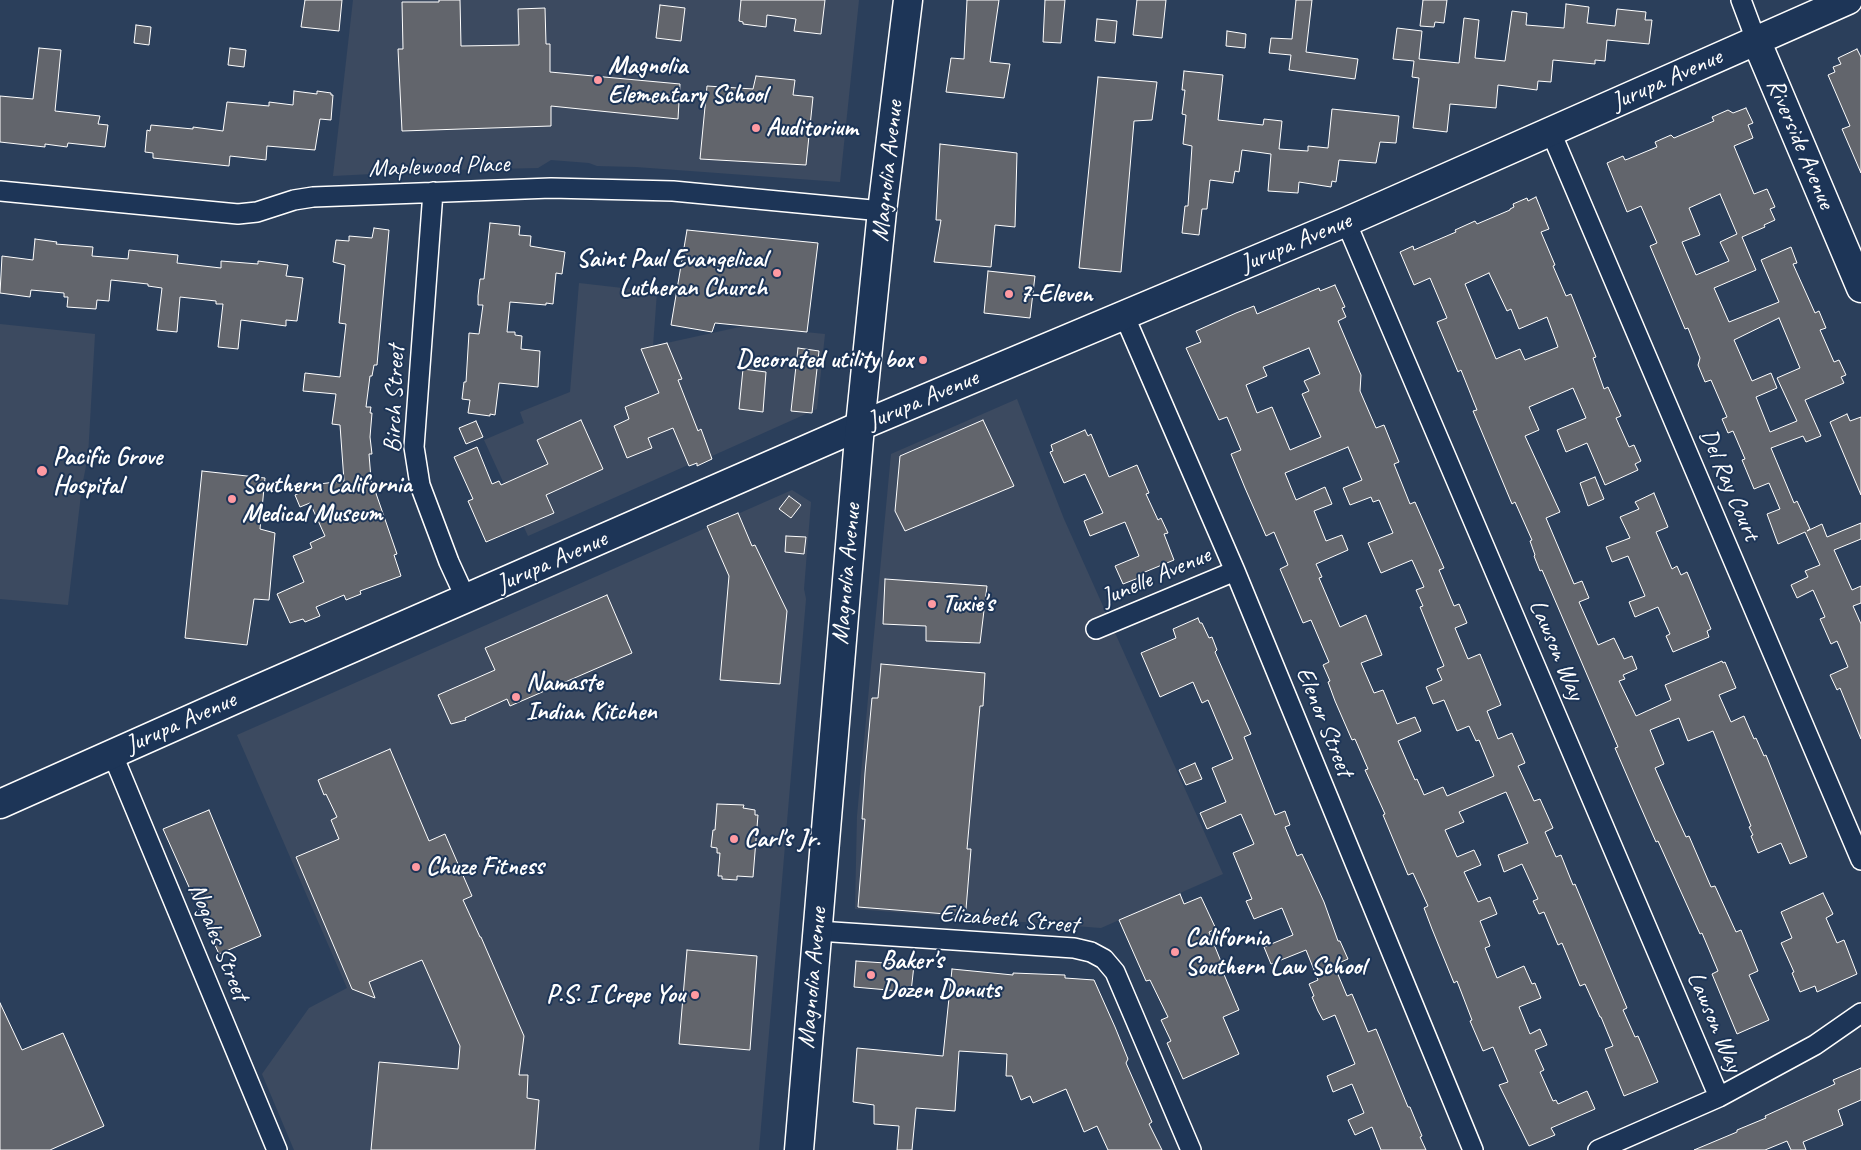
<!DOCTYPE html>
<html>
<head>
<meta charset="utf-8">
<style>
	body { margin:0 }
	canvas { display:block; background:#2b3f5b }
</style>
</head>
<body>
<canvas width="1861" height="1150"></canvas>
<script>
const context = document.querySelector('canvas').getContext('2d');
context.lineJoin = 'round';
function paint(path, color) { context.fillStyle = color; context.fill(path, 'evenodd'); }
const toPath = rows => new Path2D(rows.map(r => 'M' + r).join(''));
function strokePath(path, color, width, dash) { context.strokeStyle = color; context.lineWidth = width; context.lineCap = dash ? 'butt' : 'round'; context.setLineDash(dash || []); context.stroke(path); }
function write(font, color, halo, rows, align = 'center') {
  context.font = font + ' Caveat,sans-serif'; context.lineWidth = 4; context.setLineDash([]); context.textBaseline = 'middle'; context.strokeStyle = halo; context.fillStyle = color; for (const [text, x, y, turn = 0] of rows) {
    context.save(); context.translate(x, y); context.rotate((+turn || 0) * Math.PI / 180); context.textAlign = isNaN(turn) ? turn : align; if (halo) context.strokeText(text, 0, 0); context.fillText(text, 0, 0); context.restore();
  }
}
paint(toPath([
	[353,0,859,0,840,182,636,167,597,166,589,163,551,160,538,168,449,170,333,176],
	[579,283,657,292,653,346,744,326,825,334,817,409,712,456,712,459,697,466,696,463,689,466,688,465,528,536,484,440,524,423,520,412,570,392],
	[0,324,95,334,88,456,82,486,68,605,0,599],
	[1017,399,1064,519,1223,874,1101,928,855,909,857,816,891,454],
	[792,490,811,502,804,589,806,599,759,1150,294,1150,262,1074,309,1008,347,988,237,735]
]), '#3c4a60');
const building = toPath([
	[305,0,342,0,339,31,301,27,305,0],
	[439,0,460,0,461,46,519,45,518,9,545,8,546,44,550,44,550,72,680,84,678,119,551,106,551,126,402,131,398,49,403,49,402,2,439,2,439,0],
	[741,0,825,0,821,34,794,31,796,19,767,15,766,27,743,24,743,22,739,21,741,0],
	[967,0,999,0,990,62,1010,64,1004,98,946,92,951,58,964,59,967,0],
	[1045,0,1065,0,1061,43,1043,42,1045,0],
	[1137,0,1166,0,1162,38,1133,35,1137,0],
	[1296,0,1312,0,1306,52,1358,59,1355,79,1289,70,1291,55,1269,53,1271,38,1292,39,1296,0],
	[1423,0,1447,0,1444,23,1435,22,1434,27,1420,26,1423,0],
	[1566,4,1589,7,1587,23,1615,26,1617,9,1646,12,1645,20,1652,20,1649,44,1607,40,1605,61,1595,60,1595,64,1553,60,1551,82,1538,81,1537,90,1498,85,1496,108,1450,104,1447,132,1413,128,1419,78,1412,77,1414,61,1393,59,1397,28,1422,31,1419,59,1459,63,1464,18,1479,20,1475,58,1505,61,1512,11,1527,13,1526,25,1564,28,1566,4],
	[660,5,685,8,681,41,656,38,660,5],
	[1097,19,1117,21,1115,43,1095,41,1097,19],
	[136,25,151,27,149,45,134,43,136,25],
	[1227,31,1246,34,1245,48,1226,46,1227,31],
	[39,48,61,50,55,111,100,116,98,124,108,125,105,147,68,143,67,147,45,144,45,147,0,142,0,96,33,99,39,48],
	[230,48,246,50,244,67,228,65,230,48],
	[1857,49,1861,57,1861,173,1842,129,1850,126,1828,75,1835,72,1833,67,1841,64,1838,58,1857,49],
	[1184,71,1223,75,1218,120,1263,125,1264,119,1282,121,1279,149,1308,151,1308,146,1328,148,1332,109,1399,116,1396,143,1380,142,1376,163,1339,160,1336,182,1332,181,1331,187,1299,182,1298,193,1268,191,1271,154,1242,150,1239,172,1235,171,1233,183,1210,180,1207,209,1202,209,1199,235,1182,233,1185,206,1188,206,1192,146,1183,144,1186,115,1182,114,1185,90,1182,90,1184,71],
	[756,76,795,80,793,95,813,97,806,165,700,159,707,86,753,89,756,76],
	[1098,77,1157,82,1152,120,1134,121,1121,272,1079,268,1098,77],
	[294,91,317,94,317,91,331,93,331,95,333,95,331,120,320,119,315,150,267,146,266,160,230,156,229,166,153,158,153,153,145,152,147,130,150,131,151,125,193,129,193,127,223,131,227,102,269,106,269,102,293,105,294,91],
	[1746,108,1753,123,1748,125,1753,138,1734,146,1754,194,1767,189,1775,207,1770,209,1775,220,1764,225,1765,227,1742,237,1756,270,1714,288,1729,322,1779,302,1761,260,1791,247,1797,263,1793,264,1815,313,1819,311,1826,328,1820,330,1834,362,1839,360,1846,375,1841,377,1844,383,1805,400,1821,436,1806,442,1803,436,1771,448,1794,503,1797,501,1810,529,1807,531,1822,524,1827,537,1861,523,1861,539,1834,550,1852,590,1861,586,1861,603,1853,606,1861,624,1861,739,1840,688,1837,690,1830,675,1848,667,1837,641,1831,644,1820,619,1825,617,1813,590,1797,598,1791,585,1808,577,1805,571,1820,565,1805,532,1778,544,1767,514,1780,509,1769,483,1754,489,1742,460,1745,459,1733,431,1728,433,1722,419,1727,417,1711,380,1705,382,1698,365,1700,358,1688,328,1685,329,1650,246,1657,243,1641,206,1627,212,1607,163,1623,156,1625,160,1628,159,1657,147,1655,142,1671,135,1674,138,1714,121,1712,117,1728,110,1733,113,1746,108],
	[1720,194,1737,234,1720,242,1729,261,1696,275,1682,242,1700,235,1689,208,1720,194],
	[1779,318,1800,368,1777,378,1797,421,1770,432,1756,397,1777,388,1771,373,1752,381,1734,340,1779,318],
	[940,144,1017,153,1015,227,995,225,991,267,934,262,941,220,936,220,940,144],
	[1536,197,1549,229,1541,232,1555,265,1553,266,1566,296,1571,294,1596,357,1593,358,1604,389,1608,387,1621,416,1616,418,1629,447,1634,445,1641,461,1635,464,1638,470,1605,485,1587,443,1566,452,1557,430,1586,418,1573,388,1529,407,1539,430,1525,436,1560,512,1546,518,1574,584,1582,581,1589,598,1579,602,1598,645,1614,638,1624,659,1632,656,1637,669,1623,675,1625,679,1619,681,1636,716,1671,700,1665,685,1722,661,1723,663,1725,662,1736,688,1719,695,1731,722,1744,716,1754,739,1756,738,1764,756,1766,755,1807,857,1790,864,1781,843,1758,853,1751,836,1753,835,1749,827,1751,826,1713,731,1688,741,1679,718,1650,730,1664,764,1655,768,1674,811,1686,837,1689,836,1711,887,1715,886,1736,932,1741,930,1758,971,1749,975,1769,1020,1737,1034,1712,974,1718,971,1702,933,1700,934,1658,841,1656,842,1634,792,1615,748,1618,747,1542,570,1540,571,1534,556,1535,555,1530,541,1532,540,1515,502,1512,504,1473,411,1477,410,1461,370,1458,372,1437,322,1447,318,1430,278,1414,285,1400,252,1413,246,1414,250,1456,232,1455,230,1475,221,1477,224,1510,210,1510,209,1514,207,1513,204,1527,198,1528,201,1536,197],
	[1489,273,1507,311,1511,309,1519,329,1547,317,1558,347,1525,360,1520,349,1496,359,1465,284,1489,273],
	[490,223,520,226,519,235,531,236,530,246,565,252,562,274,556,273,553,304,546,303,546,305,510,302,507,332,515,332,515,335,522,336,521,349,540,351,538,387,499,383,495,415,490,414,490,416,468,413,470,400,462,399,464,382,466,382,469,333,479,334,483,305,478,305,478,296,480,279,484,279,490,223],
	[374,228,389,230,377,365,374,365,372,376,370,376,366,407,371,407,370,413,372,413,370,437,372,454,369,454,371,479,397,554,394,555,401,576,360,591,361,594,346,600,344,595,316,607,320,616,305,622,303,619,290,623,277,594,304,582,293,556,312,548,310,543,325,536,310,503,300,507,295,495,319,484,344,481,340,425,332,424,336,394,303,391,305,373,340,377,346,324,339,323,345,265,333,262,336,240,349,241,349,236,372,238,374,228],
	[687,230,818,243,807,332,715,323,712,332,671,325,687,230],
	[35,239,57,242,56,244,93,247,92,256,128,259,129,250,178,255,177,263,221,268,221,261,258,264,258,261,288,265,286,276,303,278,297,321,286,320,286,326,241,320,238,349,218,347,223,304,216,304,216,301,180,297,177,332,157,330,162,288,148,286,148,284,111,280,109,301,97,300,96,309,67,307,68,297,64,297,64,293,31,290,30,297,0,293,2,256,33,260,35,239],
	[988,271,1035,276,1030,318,984,313,988,271],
	[1335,285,1345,307,1342,308,1346,317,1338,321,1361,375,1360,391,1376,428,1384,425,1399,462,1394,464,1410,504,1415,502,1444,568,1439,570,1454,606,1459,604,1467,623,1455,628,1468,659,1480,654,1501,705,1487,711,1498,739,1512,733,1525,763,1518,766,1534,801,1540,799,1553,828,1545,832,1556,857,1561,855,1573,885,1575,884,1627,1008,1623,1010,1635,1037,1638,1036,1658,1082,1624,1096,1605,1049,1613,1046,1601,1017,1600,1017,1585,984,1580,986,1562,943,1558,945,1544,912,1539,914,1533,901,1538,899,1522,864,1504,872,1498,855,1528,843,1506,792,1459,812,1464,822,1445,830,1457,857,1474,850,1481,865,1464,872,1478,902,1490,897,1497,914,1480,921,1490,946,1485,948,1497,978,1524,966,1532,984,1535,983,1541,998,1519,1007,1530,1034,1540,1029,1547,1045,1535,1050,1544,1070,1540,1072,1553,1101,1556,1100,1558,1104,1587,1091,1595,1109,1551,1128,1555,1135,1529,1146,1499,1085,1508,1082,1493,1047,1483,1051,1470,1021,1472,1020,1457,981,1454,983,1432,929,1424,908,1428,906,1413,873,1408,875,1383,815,1385,814,1365,770,1368,769,1355,739,1352,740,1335,701,1328,682,1330,681,1323,665,1329,662,1311,620,1303,623,1280,569,1288,565,1274,532,1266,536,1245,488,1231,454,1241,450,1227,417,1219,420,1186,348,1201,342,1196,331,1236,313,1254,306,1257,314,1319,288,1320,291,1335,285],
	[1309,348,1320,374,1304,381,1309,391,1302,394,1321,437,1290,450,1272,407,1257,413,1246,385,1267,376,1263,367,1309,348],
	[1348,447,1362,480,1343,488,1350,505,1371,497,1373,502,1379,500,1393,533,1368,543,1381,573,1412,560,1424,587,1416,590,1423,606,1420,607,1444,666,1437,669,1442,680,1426,687,1433,704,1444,700,1457,731,1469,726,1476,741,1479,740,1494,776,1447,796,1443,787,1424,795,1417,779,1415,780,1398,741,1421,731,1415,717,1397,724,1383,690,1374,693,1361,663,1382,655,1366,615,1340,627,1319,578,1322,577,1316,564,1348,550,1342,535,1326,541,1314,511,1332,504,1325,487,1296,500,1285,473,1348,447],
	[667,343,682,379,678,380,698,431,701,429,712,459,697,466,697,463,689,466,673,428,648,438,652,448,627,458,614,426,629,419,625,407,659,393,641,349,667,343],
	[798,348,819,351,812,413,791,411,798,348],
	[743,369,766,372,763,412,739,409,743,369],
	[1847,414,1850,421,1861,417,1861,495,1830,422,1847,414],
	[581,420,603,469,546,495,554,513,486,542,468,501,473,499,454,457,477,447,492,484,499,481,501,485,548,464,537,440,581,420],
	[983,420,1014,486,905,531,895,511,900,456,983,420],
	[476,421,483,437,466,444,459,428,476,421],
	[1085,430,1088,436,1091,434,1109,477,1137,465,1149,493,1146,494,1158,520,1161,518,1168,533,1164,534,1174,560,1140,574,1141,577,1123,584,1115,566,1139,556,1125,522,1090,536,1084,521,1103,513,1085,474,1064,483,1050,452,1053,451,1051,445,1085,430],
	[202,471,265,478,260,529,275,533,269,600,254,599,247,645,185,638,202,471],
	[1595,477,1604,499,1588,506,1580,483,1595,477],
	[1654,493,1668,527,1656,532,1672,569,1677,566,1681,575,1687,572,1711,629,1707,631,1709,637,1673,652,1666,636,1670,634,1658,607,1635,617,1629,602,1645,596,1628,556,1612,562,1606,547,1630,538,1620,517,1639,509,1635,502,1654,493],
	[789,496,801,505,791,518,779,509,789,496],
	[738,513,752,546,755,545,787,611,780,684,720,680,729,576,707,526,738,513],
	[786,536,806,537,804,554,785,552,786,536],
	[885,579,987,586,980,643,926,641,926,626,883,624,885,579],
	[607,595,632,653,510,706,507,699,465,718,466,720,451,724,438,695,495,670,485,648,607,595],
	[1198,618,1200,623,1202,623,1209,638,1212,637,1217,650,1215,652,1251,734,1244,737,1275,815,1285,811,1290,825,1285,827,1297,856,1302,854,1324,902,1338,941,1340,941,1348,959,1334,965,1347,996,1352,994,1368,1032,1376,1029,1408,1107,1410,1107,1422,1136,1420,1137,1426,1150,1381,1150,1372,1127,1355,1135,1348,1120,1364,1113,1352,1084,1333,1092,1327,1076,1355,1064,1335,1015,1323,1020,1318,1011,1312,997,1314,996,1309,984,1318,980,1306,950,1271,964,1264,947,1293,935,1282,908,1254,919,1246,901,1252,899,1233,853,1254,844,1241,814,1207,829,1200,813,1226,802,1212,768,1233,759,1208,700,1202,703,1193,682,1160,697,1141,653,1176,638,1173,629,1198,618],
	[881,664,985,673,983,706,980,706,973,782,967,849,971,849,966,909,964,913,959,915,858,907,865,819,862,819,865,773,872,698,878,698,881,664],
	[390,749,429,841,445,834,472,896,463,900,480,937,481,937,524,1036,519,1075,528,1075,527,1098,539,1100,535,1150,371,1150,379,1062,458,1069,460,1046,422,960,369,982,375,998,352,989,296,857,339,839,331,820,337,817,326,794,324,795,318,780,390,749],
	[1195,763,1202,779,1186,785,1179,770,1195,763],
	[717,804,744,805,743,808,755,810,755,815,758,815,753,877,737,876,737,880,722,879,722,876,718,876,720,853,717,853,717,848,711,847,713,830,715,830,717,804],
	[209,810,261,936,219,954,163,829,209,810],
	[1823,893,1833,914,1826,918,1837,943,1844,940,1857,974,1817,992,1815,986,1800,992,1792,973,1794,972,1781,943,1792,938,1781,912,1823,893],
	[1180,894,1184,904,1201,897,1216,929,1209,932,1222,964,1220,965,1239,1010,1223,1017,1239,1054,1183,1079,1167,1043,1171,1041,1161,1020,1168,1017,1150,980,1146,981,1119,920,1180,894],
	[687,950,757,956,750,1050,679,1044,687,950],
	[856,961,914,965,911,992,854,987,856,961],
	[952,969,1013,975,1013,973,1065,975,1065,978,1094,980,1115,1027,1128,1059,1126,1063,1152,1122,1149,1124,1162,1150,1108,1150,1097,1126,1084,1132,1066,1089,1033,1103,1030,1096,1021,1100,1012,1076,1006,1076,1007,1054,959,1051,955,1111,916,1108,912,1150,897,1150,899,1126,874,1124,874,1105,853,1102,857,1048,943,1056,952,969],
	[0,1003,22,1050,63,1033,104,1126,50,1150,0,1150,0,1003],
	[1861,1068,1861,1100,1838,1110,1843,1125,1803,1142,1806,1150,1791,1150,1787,1141,1765,1150,1694,1150,1737,1132,1737,1130,1766,1118,1765,1116,1835,1084,1833,1080,1861,1068]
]);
paint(building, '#62656c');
strokePath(building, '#fff', 1);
const street = toPath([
	[1741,0,1756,40],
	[1550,130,1861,860],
	[0,191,238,214,257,212,294,200,313,197,551,188,673,191,882,211],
	[433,192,414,447,420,485,449,562,466,599],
	[1346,222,1719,1097],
	[1124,315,1235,571,1473,1150],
	[1096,629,1235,571],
	[112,753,277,1150],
	[818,931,1074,948,1091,952,1104,959,1115,972,1191,1150],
	[1598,1150,1719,1097,1815,1045,1861,1013]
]);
const secondary = toPath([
	[1756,40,1861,288],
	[0,804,247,694,860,426,1346,222,1848,0]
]);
const primary = toPath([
	[799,1150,860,426,882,211,908,0]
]);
strokePath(street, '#fff', 22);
strokePath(secondary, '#fff', 31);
strokePath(primary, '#fff', 31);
strokePath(street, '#1d3557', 19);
strokePath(secondary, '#1d3557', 28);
strokePath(primary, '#1d3557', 28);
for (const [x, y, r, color] of [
	[598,80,5,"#ff9aa2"],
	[756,128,5,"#ff9aa2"],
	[777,273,5,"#ff9aa2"],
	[1009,294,5,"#ff9aa2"],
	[923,360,5,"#ff9aa2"],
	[42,471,6,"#ff9aa2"],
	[232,499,5,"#ff9aa2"],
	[932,604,5,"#ff9aa2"],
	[516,697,5,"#ff9aa2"],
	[734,839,5,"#ff9aa2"],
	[416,867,5,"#ff9aa2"],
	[1175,952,5,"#ff9aa2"],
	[871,975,5,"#ff9aa2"],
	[695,995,5,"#ff9aa2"]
]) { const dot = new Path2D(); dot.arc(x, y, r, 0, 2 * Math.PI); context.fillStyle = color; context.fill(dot); strokePath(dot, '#1d3557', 2); }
write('bold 25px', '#fff', '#1d3557', [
	["Magnolia",608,66],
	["Elementary School",608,95],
	["Auditorium",766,128],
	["Saint Paul Evangelical",767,259,"right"],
	["Lutheran Church",767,288,"right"],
	["7-Eleven",1019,294],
	["Decorated utility box",913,360,"right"],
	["Pacific Grove",53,457],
	["Hospital",53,486],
	["Southern California",242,485],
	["Medical Museum",242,514],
	["Tuxie's",942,604],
	["Namaste",526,683],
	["Indian Kitchen",526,712],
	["Carl's Jr.",744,839],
	["Chuze Fitness",426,867],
	["California",1185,938],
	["Southern Law School",1185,967],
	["Baker's",881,961],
	["Dozen Donuts",881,990],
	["P.S. I Crepe You",685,995,"right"]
], 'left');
write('25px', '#fff', '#1d3557', [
	["Jurupa Avenue",1667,80,-24],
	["Riverside Avenue",1800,144,67],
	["Maplewood Place",439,167,-2],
	["Magnolia Avenue",888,171,-84],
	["Jurupa Avenue",1296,243,-23],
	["Birch Street",395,399,-88],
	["Jurupa Avenue",923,400,-23],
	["Del Ray Court",1729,485,67],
	["Jurupa Avenue",552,562,-24],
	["Magnolia Avenue",847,574,-85],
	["Junelle Avenue",1156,577,-23],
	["Lawson Way",1556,650,67],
	["Elenor Street",1324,722,68],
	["Jurupa Avenue",181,723,-24],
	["Elizabeth Street",1009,920,5],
	["Nogales Street",218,942,68],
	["Magnolia Avenue",813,978,-85],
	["Lawson Way",1714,1022,67]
]);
</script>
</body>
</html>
